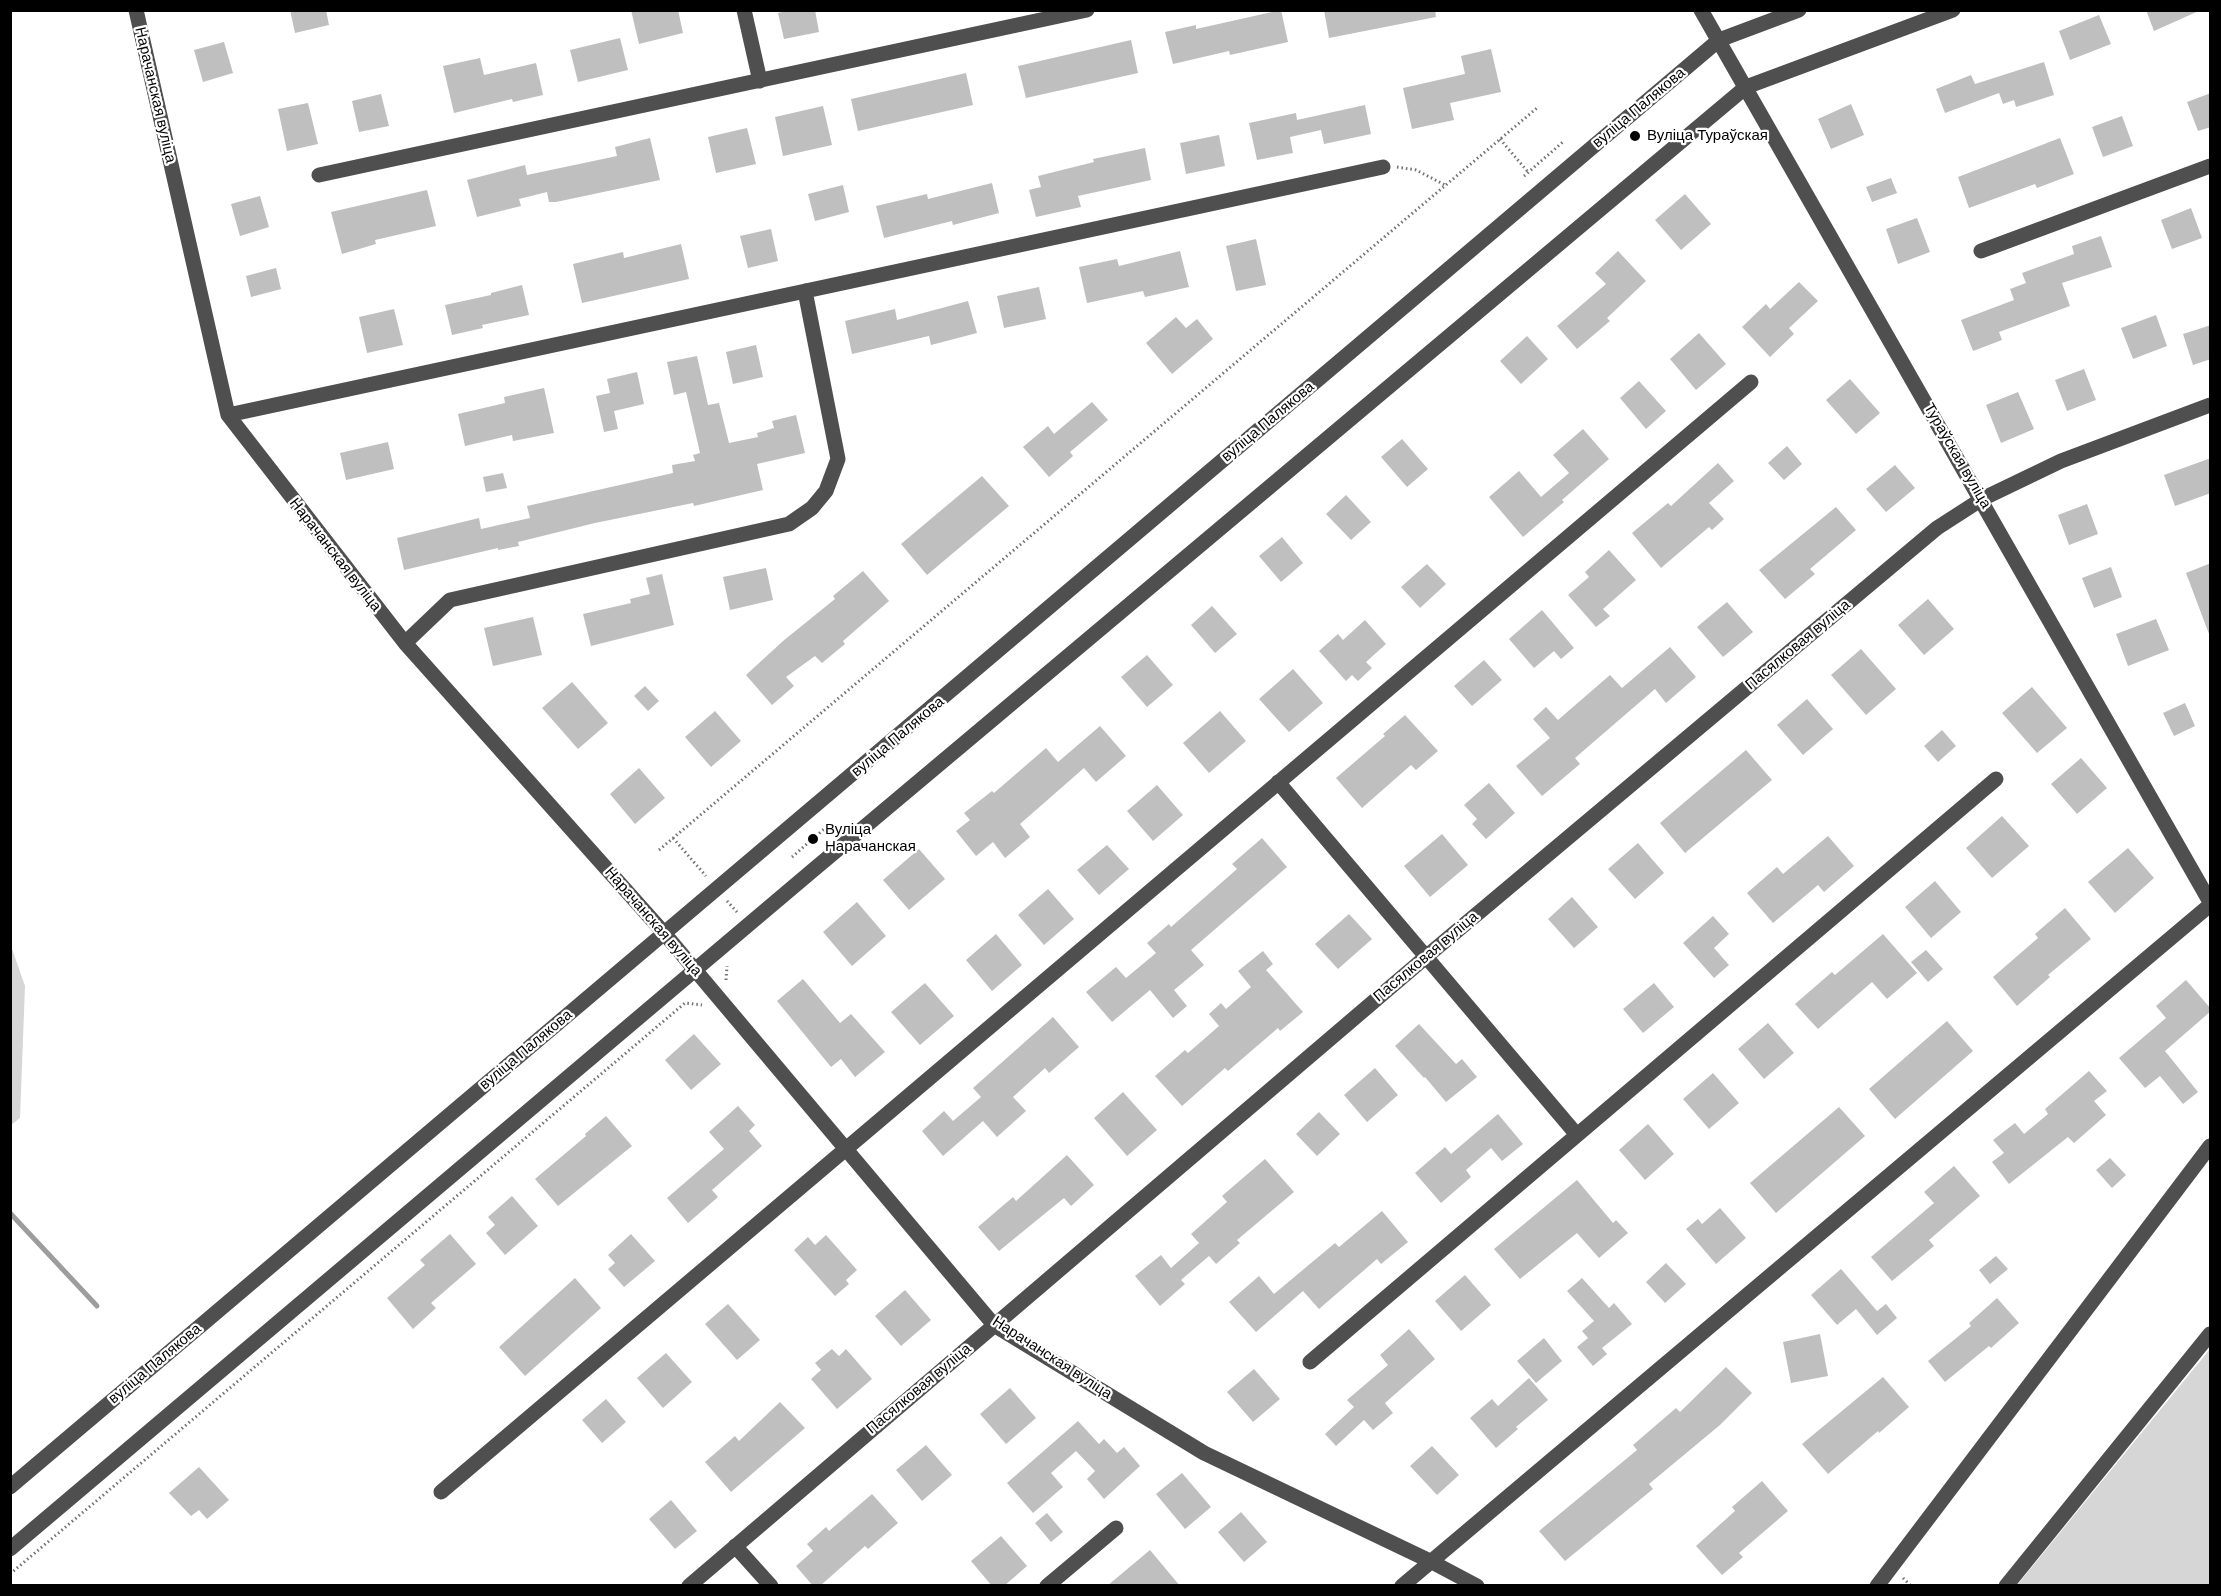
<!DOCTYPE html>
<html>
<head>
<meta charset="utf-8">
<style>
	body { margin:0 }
	#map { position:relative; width:2221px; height:1596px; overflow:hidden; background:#fff; font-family:Arial,sans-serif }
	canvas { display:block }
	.frame { position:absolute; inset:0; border:12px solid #000; pointer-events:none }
</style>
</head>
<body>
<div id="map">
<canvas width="2221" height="1596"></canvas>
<div class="frame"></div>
</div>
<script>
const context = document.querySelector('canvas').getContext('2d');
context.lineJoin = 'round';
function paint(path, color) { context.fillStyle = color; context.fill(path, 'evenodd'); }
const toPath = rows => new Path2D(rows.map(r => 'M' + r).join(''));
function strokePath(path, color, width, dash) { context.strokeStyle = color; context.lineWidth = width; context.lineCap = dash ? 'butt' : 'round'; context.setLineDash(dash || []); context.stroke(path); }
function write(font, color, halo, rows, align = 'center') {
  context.font = font + ' Arial,sans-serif'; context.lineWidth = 4.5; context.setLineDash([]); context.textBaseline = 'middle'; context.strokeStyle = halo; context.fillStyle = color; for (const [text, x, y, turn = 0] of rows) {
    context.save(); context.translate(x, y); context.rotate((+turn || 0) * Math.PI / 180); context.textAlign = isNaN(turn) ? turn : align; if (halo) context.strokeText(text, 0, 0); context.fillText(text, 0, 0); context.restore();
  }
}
paint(toPath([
	[11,946,25,986,20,1118,11,1125],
	[2210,1349,2210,1585,2017,1585,2018,1584]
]), '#d6d6d6');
strokePath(toPath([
	[10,1213,97,1306]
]), '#9d9d9d', 5);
paint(toPath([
	[290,10,326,10,329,25,295,33],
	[631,10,678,10,683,33,639,44],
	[791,10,815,10,819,32,784,39,778,13],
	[1281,10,1288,42,1230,55,1229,51,1173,64,1165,32,1196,25,1196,29],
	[1324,10,1435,10,1436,17,1329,38],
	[2146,10,2201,10,2154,31],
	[2099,15,2111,44,2070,60,2059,31],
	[620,38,628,70,578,82,570,50],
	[1131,40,1138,73,1026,98,1018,66],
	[224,42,233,73,203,82,194,50],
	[1491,49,1501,92,1450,103,1454,120,1412,129,1403,88,1465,74,1461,56],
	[480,58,484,75,536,63,543,95,513,102,512,99,454,113,443,66],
	[2044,62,2054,95,2016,107,2014,100,2003,104,1999,93,1945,113,1936,89,1971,75,1975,84],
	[966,73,973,105,858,131,851,99],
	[2211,93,2211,127,2198,131,2187,102],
	[381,94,389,126,359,132,352,101],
	[308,103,318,144,287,151,278,109],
	[1851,104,1864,135,1831,149,1818,119],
	[1365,105,1371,134,1324,144,1321,130,1290,137,1293,153,1257,160,1249,123,1296,113,1297,120],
	[823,106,832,145,783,156,775,117],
	[2122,116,2133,146,2103,157,2092,127],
	[747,128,756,164,716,173,708,137],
	[1219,135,1225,166,1186,174,1180,143],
	[650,138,660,180,556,202,549,202,547,192,519,199,521,206,477,217,467,180,525,165,527,175,617,156,615,147],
	[2060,138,2074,174,2037,188,2035,184,1969,208,1958,177],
	[1145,148,1151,180,1078,196,1081,207,1036,217,1029,190,1041,187,1038,176,1094,162,1093,159],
	[1891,178,1897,193,1872,202,1866,187],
	[992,183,999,213,953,225,952,221,884,238,876,206,927,194,928,199],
	[843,185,849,212,815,221,808,194],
	[427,190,436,226,375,240,376,244,342,254,331,212],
	[1685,194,1711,224,1681,250,1655,220],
	[260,196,269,227,240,236,231,204],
	[2191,208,2202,238,2172,249,2161,220],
	[1917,218,1930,252,1898,264,1886,229],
	[771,229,778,261,748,268,740,236],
	[2101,236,2112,267,2062,283,2070,306,1999,332,2002,340,1973,351,1961,320,2014,300,2010,289,2026,283,2022,273,2074,254,2072,246],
	[1256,239,1266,285,1236,291,1226,246],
	[681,244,689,279,582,303,573,264,623,252,624,258],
	[1180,251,1189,287,1145,297,1143,291,1087,303,1079,267,1117,259,1119,266],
	[1618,251,1646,281,1607,318,1610,321,1577,349,1557,326,1606,284,1595,273],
	[276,268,281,289,251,297,246,276],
	[1799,282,1818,301,1789,328,1794,334,1770,357,1742,327,1766,304,1770,309],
	[522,285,529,315,482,325,483,328,452,335,445,305,491,295,491,293],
	[1039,287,1046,319,1004,328,997,296],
	[968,301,977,333,931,345,929,336,852,354,845,321,895,309,897,320],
	[394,309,403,345,367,353,359,317],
	[2156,315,2167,346,2133,359,2121,328],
	[1176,317,1186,328,1197,319,1213,339,1172,374,1146,343],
	[2211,325,2211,359,2193,365,2183,334],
	[1699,333,1726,364,1696,390,1670,359],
	[1527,336,1548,359,1521,384,1500,361],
	[756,345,763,377,733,384,726,352],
	[697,356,708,405,719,403,729,443,758,437,757,433,774,428,772,421,796,415,805,453,757,464,763,490,694,506,693,503,595,523,518,542,519,546,498,550,498,548,404,570,397,538,479,518,481,529,530,518,527,506,673,473,672,465,695,461,693,455,700,453,686,392,674,395,667,362],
	[2084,369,2096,400,2067,411,2055,380],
	[637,372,644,404,614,411,618,429,604,432,596,396,610,393,607,379],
	[1850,379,1880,413,1856,434,1826,400],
	[1639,381,1666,411,1646,429,1620,398],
	[544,388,554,433,513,441,512,435,465,446,458,414,505,403,504,397],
	[2018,392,2034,429,2001,443,1986,405],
	[1092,402,1108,420,1070,452,1073,456,1049,477,1023,447,1048,426,1054,434],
	[1583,429,1609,459,1562,500,1564,502,1523,537,1489,497,1519,471,1541,497,1569,473,1553,455],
	[1402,439,1428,469,1407,487,1381,457],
	[388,442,394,469,346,480,340,453],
	[1787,446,1802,464,1784,480,1768,463],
	[2211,458,2211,493,2175,506,2164,475],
	[1718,463,1734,481,1709,503,1724,519,1712,530,1709,527,1661,568,1632,533,1668,503,1671,506],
	[1895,465,1915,488,1886,512,1866,489],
	[503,473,507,488,486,492,483,477],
	[982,476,1009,506,927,575,901,544],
	[1346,495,1371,522,1351,540,1326,514],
	[2087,504,2098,534,2069,545,2058,515],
	[1836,507,1856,530,1810,569,1815,574,1785,599,1759,570],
	[1282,537,1303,563,1281,582,1259,556],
	[1609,550,1636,580,1603,609,1610,616,1596,627,1568,595,1589,577,1585,572],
	[2211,563,2211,634,2209,634,2186,573],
	[1427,564,1446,584,1420,608,1401,587],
	[2111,567,2122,597,2094,608,2082,578],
	[766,568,773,600,730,610,723,577],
	[863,571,889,601,843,641,845,644,822,663,815,656,786,677,794,686,772,705,746,675,783,641,835,599,833,596],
	[662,574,674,625,591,646,583,614,631,603,630,599,650,594,646,578],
	[1928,599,1954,629,1924,655,1898,625],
	[1727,602,1753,632,1723,657,1697,627],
	[1212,606,1237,634,1215,653,1191,625],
	[1542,610,1574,648,1561,659,1554,651,1534,668,1509,639],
	[533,617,542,655,493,666,484,628],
	[2156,619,2169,650,2128,666,2116,634],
	[1365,620,1386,644,1366,662,1372,668,1358,681,1352,675,1346,681,1319,651,1338,634,1343,640],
	[1670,647,1696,677,1666,703,1655,689,1575,758,1580,764,1542,796,1516,766,1550,738,1533,719,1546,707,1558,720,1610,675,1622,688],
	[1861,649,1896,689,1866,715,1831,675],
	[1147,655,1173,685,1147,707,1121,677],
	[1484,660,1502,680,1472,706,1454,686],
	[1293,669,1323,703,1289,732,1259,699],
	[572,682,608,723,578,749,542,708],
	[645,686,659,701,648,711,634,696],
	[2032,687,2067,728,2037,753,2002,713],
	[1807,699,1833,729,1803,755,1777,725],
	[2185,703,2195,726,2174,736,2163,713],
	[715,711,741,741,711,767,685,737],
	[1220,711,1246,741,1209,773,1183,743],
	[1405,715,1438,751,1416,770,1411,765,1362,808,1336,778,1385,736,1383,734],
	[1100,726,1126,756,1096,782,1084,768,1020,824,1030,837,1005,858,993,842,976,856,956,831,970,820,964,813,992,791,994,793,1046,748,1058,762],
	[1942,730,1956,746,1938,762,1924,746],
	[1746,750,1772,780,1685,853,1660,823],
	[2081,758,2107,788,2077,814,2051,784],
	[639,768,665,798,635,824,610,794],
	[1489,783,1515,813,1486,839,1472,824,1477,819,1464,805],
	[1157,785,1183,815,1153,841,1127,811],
	[2002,816,2029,846,1992,878,1966,848],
	[1442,834,1468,865,1430,897,1404,866],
	[1828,836,1854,866,1824,892,1818,885,1773,923,1747,893,1777,867,1783,874],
	[1262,838,1287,867,1191,950,1204,965,1174,990,1187,1006,1173,1018,1150,990,1112,1022,1086,992,1116,967,1126,978,1156,953,1147,943,1169,924,1171,927,1237,869,1232,864],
	[1638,843,1664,873,1635,899,1608,869],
	[1107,845,1129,869,1099,895,1077,870],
	[2128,848,2154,878,2115,913,2088,882],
	[919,849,945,879,909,910,883,880],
	[1935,881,1961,912,1931,938,1905,907],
	[1048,889,1074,919,1044,945,1018,915],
	[1572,897,1598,927,1574,948,1548,919],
	[857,902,886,936,852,966,823,932],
	[2065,908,2091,939,2048,975,2050,977,2017,1006,1993,977,2038,938,2035,934],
	[1349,914,1372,939,1338,969,1315,944],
	[1713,916,1729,934,1714,948,1729,965,1714,978,1683,943],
	[996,934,1022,965,992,991,966,960],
	[1883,934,1917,973,1887,999,1872,982,1818,1029,1795,1004,1832,972,1835,975],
	[1926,950,1943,969,1928,982,1911,962],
	[1263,951,1273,964,1266,970,1303,1012,1280,1031,1278,1028,1228,1071,1225,1068,1182,1106,1155,1076,1185,1050,1188,1053,1219,1026,1209,1014,1221,1003,1226,1009,1251,987,1238,971],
	[803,979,840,1023,851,1014,885,1052,855,1077,841,1059,831,1067,777,1001],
	[2186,980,2211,1009,2211,1011,2165,1051,2198,1092,2183,1104,2160,1076,2145,1088,2119,1058,2166,1018,2156,1006],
	[925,983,954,1016,920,1045,891,1012],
	[1654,983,1674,1007,1643,1033,1623,1009],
	[1053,1017,1079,1047,1049,1073,1045,1068,1013,1097,1026,1111,997,1137,983,1121,943,1156,922,1131,944,1111,953,1121,981,1097,973,1088],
	[1947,1021,1973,1051,1895,1119,1869,1089],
	[1768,1023,1794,1053,1764,1079,1738,1049],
	[1419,1024,1456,1064,1462,1059,1477,1077,1446,1102,1425,1077,1424,1078,1395,1046],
	[694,1034,721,1064,691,1090,665,1060],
	[1375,1068,1398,1095,1367,1122,1344,1095],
	[2089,1071,2107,1091,2094,1101,2106,1115,2074,1143,2068,1137,2009,1184,1992,1162,2004,1153,1993,1140,2015,1123,2024,1134,2048,1114,2045,1109],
	[1713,1073,1739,1103,1709,1129,1683,1099],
	[1123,1092,1157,1130,1127,1156,1094,1118],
	[738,1106,755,1125,749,1131,762,1146,712,1190,718,1197,688,1223,667,1198,724,1149,709,1132],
	[1839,1107,1865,1136,1776,1213,1750,1183],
	[1319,1112,1340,1134,1317,1156,1296,1134],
	[1498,1114,1523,1144,1502,1161,1491,1148,1466,1170,1471,1177,1441,1203,1415,1173,1445,1147,1451,1154],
	[606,1116,632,1146,558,1206,535,1179,586,1136,585,1134],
	[1648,1124,1674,1154,1645,1180,1619,1150],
	[1067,1155,1094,1185,1071,1206,1064,1198,999,1251,978,1227,1013,1197,1016,1201],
	[2110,1158,2126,1175,2112,1188,2096,1170],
	[1265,1159,1294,1192,1237,1240,1240,1243,1216,1264,1209,1256,1181,1280,1185,1284,1160,1306,1135,1276,1161,1255,1171,1268,1199,1243,1191,1234,1227,1202,1222,1196],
	[1954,1166,1980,1196,1929,1240,1934,1246,1892,1281,1871,1257,1934,1203,1924,1192],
	[1577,1180,1613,1223,1616,1220,1628,1233,1599,1258,1577,1233,1520,1279,1494,1249],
	[512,1196,538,1226,505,1255,486,1233,495,1225,488,1217],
	[1720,1208,1746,1238,1716,1264,1686,1229,1698,1219,1702,1224],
	[1382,1211,1408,1242,1381,1264,1377,1259,1319,1309,1303,1291,1256,1332,1229,1302,1259,1276,1274,1294,1335,1243,1339,1247],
	[450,1234,476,1264,431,1303,436,1308,413,1329,387,1298,425,1265,420,1260],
	[631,1234,655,1261,624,1287,608,1269,615,1263,608,1255],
	[826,1235,857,1270,846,1280,849,1284,835,1296,794,1250,808,1237,815,1245],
	[1996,1256,2008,1269,1990,1284,1979,1270],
	[1666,1263,1686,1284,1665,1303,1646,1282],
	[1841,1269,1877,1311,1886,1304,1897,1318,1877,1335,1856,1309,1837,1325,1811,1295],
	[1465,1275,1491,1305,1461,1331,1435,1301],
	[575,1278,601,1308,525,1376,499,1347],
	[1582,1278,1609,1308,1614,1303,1632,1324,1602,1348,1607,1354,1593,1366,1577,1347,1588,1338,1582,1331,1594,1321,1567,1291],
	[905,1290,931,1320,901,1346,875,1316],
	[1997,1298,2019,1323,1991,1348,1989,1346,1945,1382,1928,1361,1971,1326,1969,1323],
	[728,1304,760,1340,737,1360,705,1324],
	[1409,1329,1435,1359,1385,1403,1393,1413,1373,1430,1364,1420,1336,1446,1325,1434,1354,1407,1347,1400,1388,1365,1380,1355],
	[1820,1334,1828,1376,1791,1383,1783,1342],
	[1544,1338,1562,1361,1536,1383,1517,1361],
	[832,1349,839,1356,846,1349,872,1379,837,1409,811,1379,821,1370,815,1363],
	[666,1353,692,1382,663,1408,637,1378],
	[1726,1367,1752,1393,1720,1425,1649,1484,1653,1489,1565,1561,1539,1531,1637,1450,1633,1445,1676,1408,1680,1412],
	[1254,1369,1280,1399,1253,1422,1227,1392],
	[1883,1377,1909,1407,1879,1433,1878,1431,1828,1474,1802,1444],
	[1529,1378,1548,1400,1516,1427,1518,1429,1496,1448,1470,1418,1492,1399,1498,1406],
	[1010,1388,1036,1418,1006,1444,980,1414],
	[606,1399,626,1422,602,1443,582,1420],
	[780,1402,805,1428,731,1492,705,1462,735,1436,739,1441],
	[1078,1421,1099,1444,1104,1439,1117,1453,1124,1447,1140,1466,1104,1499,1087,1479,1095,1471,1076,1451,1051,1473,1063,1487,1033,1513,1007,1483],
	[926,1445,952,1475,922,1501,896,1470],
	[1432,1446,1459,1475,1437,1495,1410,1466],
	[199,1467,229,1500,207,1519,199,1510,191,1516,169,1493],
	[1182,1473,1211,1507,1185,1529,1156,1494],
	[1762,1481,1788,1511,1739,1553,1743,1557,1722,1575,1696,1546,1735,1511,1732,1507],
	[872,1494,898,1523,868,1549,865,1546,820,1586,813,1586,796,1566,813,1551,807,1544,826,1527,829,1531],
	[671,1500,697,1531,675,1549,649,1519],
	[1241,1512,1267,1542,1244,1562,1218,1532],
	[1047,1513,1063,1532,1051,1542,1035,1523],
	[1001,1536,1027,1566,1004,1586,992,1586,971,1561],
	[1150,1550,1180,1586,1107,1586]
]), '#bfbfbf');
strokePath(toPath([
	[1500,139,1528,172],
	[1397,167,1416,170,1445,185],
	[1524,176,1564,141],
	[673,838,706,876],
	[659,850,1537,108],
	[792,857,831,823],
	[727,901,737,912],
	[726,980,727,966],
	[10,1574,685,1003,702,1005],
	[1903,1578,1911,1586]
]), '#717171', 3, [1.5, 3]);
strokePath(toPath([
	[136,10,228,415,405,643,664,933,994,1325,1204,1453,1430,1561,1477,1586],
	[744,10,760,81],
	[1701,10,2210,902],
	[319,175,1087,10],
	[1981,251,2210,166],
	[228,415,1383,167],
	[405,643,450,600,789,524,812,508,826,491,838,459,805,291],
	[1278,782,1577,1135],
	[1310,1362,1996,779],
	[10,1487,1719,40,1799,10],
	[441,1492,1751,382],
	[735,1546,771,1586],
	[10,1549,812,871,1746,87,1953,10],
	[689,1586,1427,956,1937,528,1982,499,2061,461,2210,405],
	[1047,1586,1116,1528],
	[1402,1586,2210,905],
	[1877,1586,2210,1146],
	[2006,1586,2210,1334]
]), '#4f4f4f', 15);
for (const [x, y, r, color] of [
	[1635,136,6,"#000"],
	[813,839,6,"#000"]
]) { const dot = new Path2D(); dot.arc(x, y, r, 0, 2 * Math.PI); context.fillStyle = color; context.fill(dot); strokePath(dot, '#fff', 2); }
write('15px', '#000', '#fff', [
	["Нарачанская вуліца",155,95,77],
	["вуліца Палякова",1639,108,-40],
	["вуліца Палякова",1268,422,-40],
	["Тураўская вуліца",1957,456,60],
	["Нарачанская вуліца",335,555,52],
	["Пасялковая вуліца",1798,645,-40],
	["вуліца Палякова",898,737,-40],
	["Нарачанская вуліца",653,922,49],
	["Пасялковая вуліца",1426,957,-40],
	["вуліца Палякова",526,1050,-40],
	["Нарачанская вуліца",1052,1358,33],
	["вуліца Палякова",155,1364,-40],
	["Пасялковая вуліца",919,1389,-40]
]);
write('15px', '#000', '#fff', [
	["Вуліца Тураўская",1647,136],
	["Вуліца",825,830],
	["Нарачанская",825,847]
], 'left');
</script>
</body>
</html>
